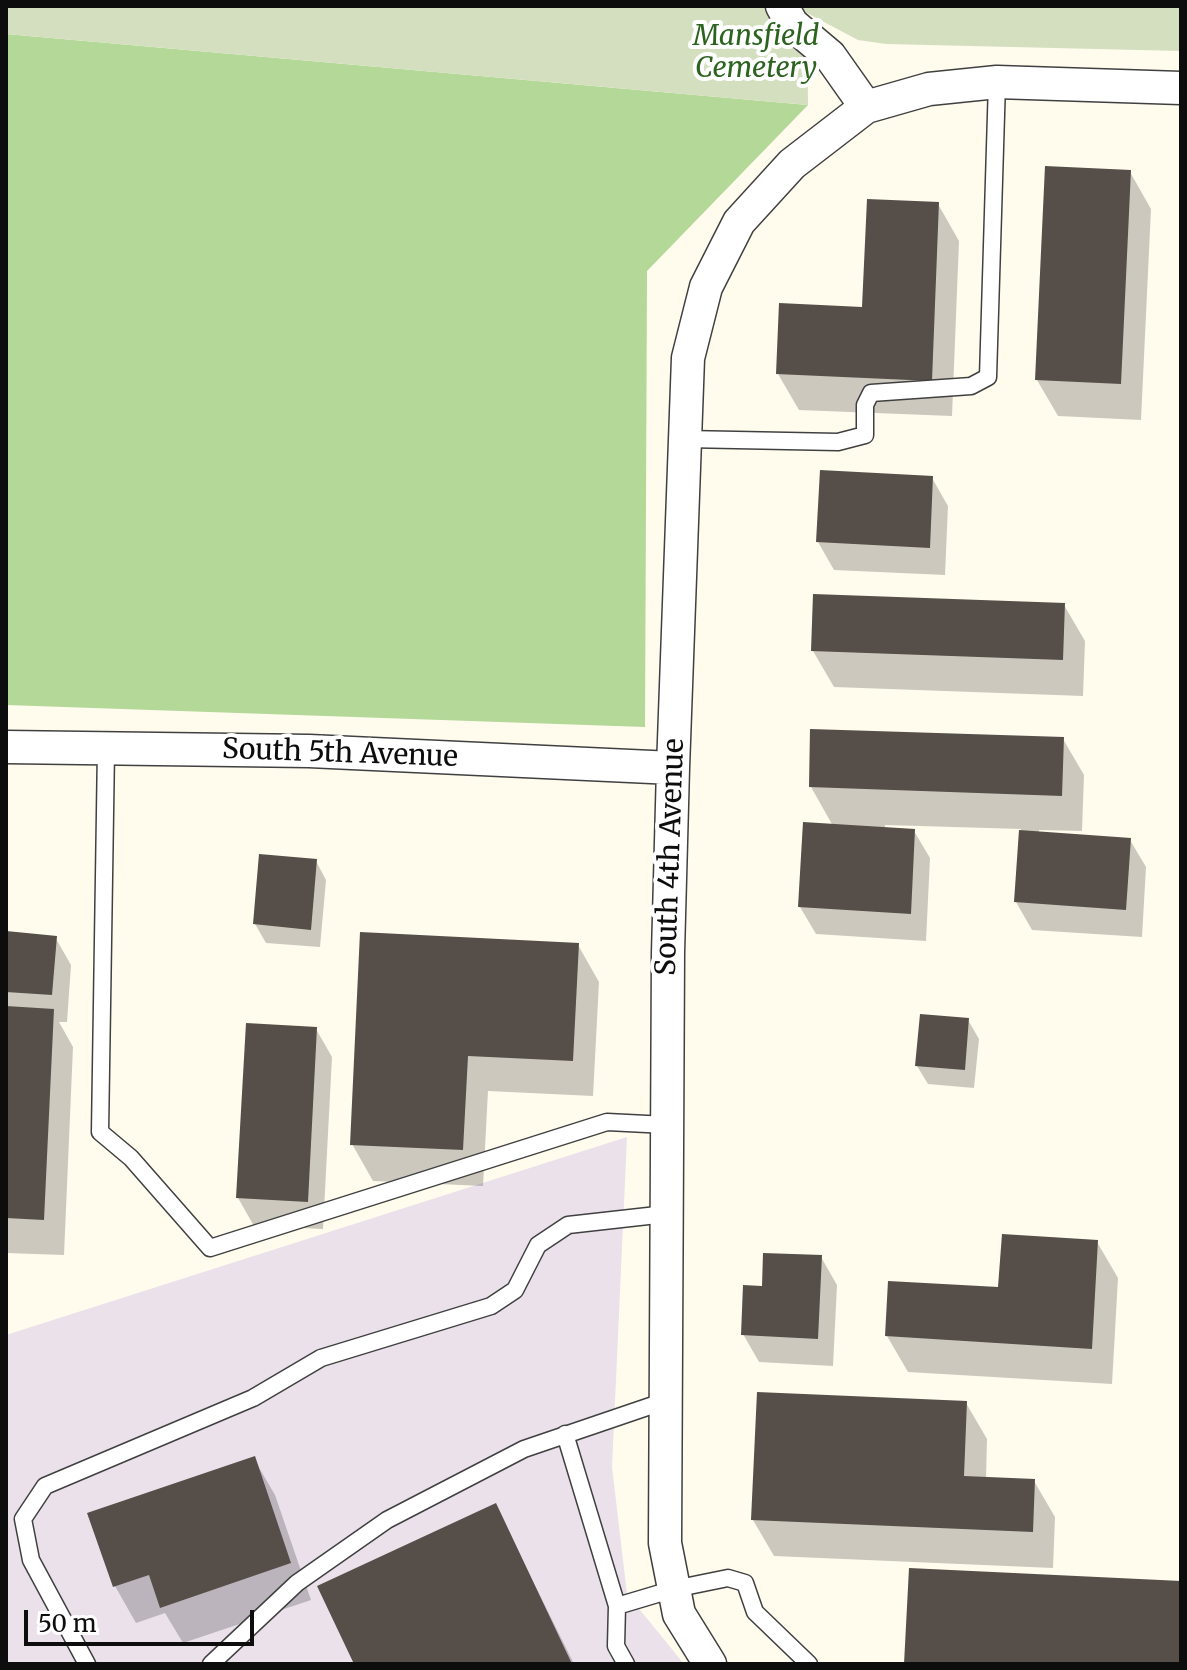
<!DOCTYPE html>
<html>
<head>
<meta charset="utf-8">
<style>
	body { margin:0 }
	#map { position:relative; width:1187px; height:1670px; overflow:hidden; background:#fffbed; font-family:Merriweather,serif }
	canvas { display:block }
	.frame { position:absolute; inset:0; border:8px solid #0d0d0d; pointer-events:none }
	.scale { position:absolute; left:24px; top:1610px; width:230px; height:36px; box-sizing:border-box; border:4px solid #0d0d0d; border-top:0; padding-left:10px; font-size:24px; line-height:28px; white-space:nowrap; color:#0d0d0d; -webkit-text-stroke:6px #fff; paint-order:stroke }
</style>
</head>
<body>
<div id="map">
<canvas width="1187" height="1670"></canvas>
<div class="frame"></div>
<div class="scale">50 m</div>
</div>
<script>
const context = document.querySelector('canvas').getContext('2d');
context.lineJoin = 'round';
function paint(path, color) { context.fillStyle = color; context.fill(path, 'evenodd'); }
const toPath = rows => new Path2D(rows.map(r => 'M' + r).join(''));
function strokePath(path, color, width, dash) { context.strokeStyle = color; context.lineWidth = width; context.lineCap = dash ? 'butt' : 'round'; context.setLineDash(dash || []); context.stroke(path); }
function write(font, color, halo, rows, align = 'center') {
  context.font = font + ' Merriweather,serif'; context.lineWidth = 8; context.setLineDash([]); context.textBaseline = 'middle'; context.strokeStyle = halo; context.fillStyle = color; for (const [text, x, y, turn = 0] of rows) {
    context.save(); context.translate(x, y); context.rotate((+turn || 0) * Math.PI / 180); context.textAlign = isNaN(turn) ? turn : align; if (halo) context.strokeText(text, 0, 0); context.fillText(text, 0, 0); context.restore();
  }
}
paint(toPath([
	[627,1137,612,1467,627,1594,684,1664,6,1664,6,1335]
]), '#eae1eb');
paint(toPath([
	[6,34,808,105,647,271,645,727,6,705]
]), '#b3d897');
paint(toPath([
	[6,6,1181,6,1181,51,886,44,858,40,807,13,808,105,6,34]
]), '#d4dfbf');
paint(toPath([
	[1130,172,1151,209,1141,420,1058,416,1037,380],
	[938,204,959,241,952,416,799,410,778,374,864,309],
	[932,478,948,506,945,575,834,570,818,542],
	[1064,605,1085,641,1083,696,834,687,813,651],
	[1063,739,1084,775,1082,831,1039,830,1039,834,1130,840,1146,867,1142,937,1032,930,1016,902,1021,829,885,825,885,829,914,831,930,858,926,941,816,934,800,907,833,826,811,787],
	[316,861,326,880,320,947,266,943,255,924],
	[6,933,55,937,71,965,67,1022,59,1022,73,1047,64,1255,6,1253],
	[578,945,599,982,593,1096,488,1091,483,1186,373,1181,352,1144],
	[968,1020,979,1039,974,1088,928,1084,917,1066],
	[316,1029,332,1057,323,1229,254,1226,238,1198],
	[1097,1242,1118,1278,1112,1384,908,1372,887,1336,1000,1289],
	[821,1257,837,1285,833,1366,759,1362,743,1334,764,1289],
	[966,1403,987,1439,986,1479,1034,1481,1055,1517,1053,1568,774,1556,753,1520],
	[254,1459,275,1495,311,1600,183,1643,165,1613,136,1623,115,1586],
	[495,1505,574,1664,356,1664]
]), '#0003');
paint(toPath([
	[1045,166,1131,170,1121,384,1035,380],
	[867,199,939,202,932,381,776,374,779,303,862,307],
	[820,470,933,476,930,548,816,542],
	[813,594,1065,603,1063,660,811,651],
	[810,729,1064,737,1062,796,809,787],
	[803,822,915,829,911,914,798,907],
	[1019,830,1131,838,1126,910,1014,902],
	[259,854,317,859,311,930,253,924],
	[6,931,57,936,52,995,6,992],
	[360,932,579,943,573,1061,468,1056,463,1150,350,1145],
	[6,1006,54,1009,44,1220,6,1218],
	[920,1014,969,1018,965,1070,915,1066],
	[246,1023,317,1027,308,1202,236,1198],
	[1002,1234,1098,1240,1092,1349,885,1336,888,1281,998,1287],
	[763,1253,822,1255,818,1339,741,1335,743,1285,762,1286],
	[757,1392,967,1401,964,1476,1035,1479,1033,1532,751,1520],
	[255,1456,291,1563,160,1608,149,1575,113,1587,87,1513],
	[496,1503,572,1664,354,1664,317,1586],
	[909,1568,1181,1581,1181,1664,904,1664]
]), '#554e49');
const lane = toPath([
	[685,439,838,442,865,435,865,405,871,393,971,386,988,377,997,82],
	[106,749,100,1132,131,1158,210,1248,607,1122,667,1125],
	[565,1434,617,1606,616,1646,626,1664],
	[617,1606,674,1589,728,1578,745,1583,755,1612,809,1664],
	[87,1664,31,1560,23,1519,45,1486,253,1398,321,1358,491,1306,515,1290,538,1245,568,1225,666,1214],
	[211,1664,297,1583,387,1520,524,1449,665,1401]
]);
const street = toPath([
	[782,6,792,24,830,56,866,107],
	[6,747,309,751,673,768],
	[710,1664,679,1614,665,1543,668,953,673,768,688,358,706,287,739,222,792,164,866,107,929,89,997,82,1181,88]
]);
strokePath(lane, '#404040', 19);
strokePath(street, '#404040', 35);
strokePath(lane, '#fff', 16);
strokePath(street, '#fff', 32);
write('italic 28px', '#2b631f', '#fff', [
	["Mansfield",756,37],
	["Cemetery",756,69]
]);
write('28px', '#0d0d0d', '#fff', [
	["South 5th Avenue",340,754,2],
	["South 4th Avenue",671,857,-88]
]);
</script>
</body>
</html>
